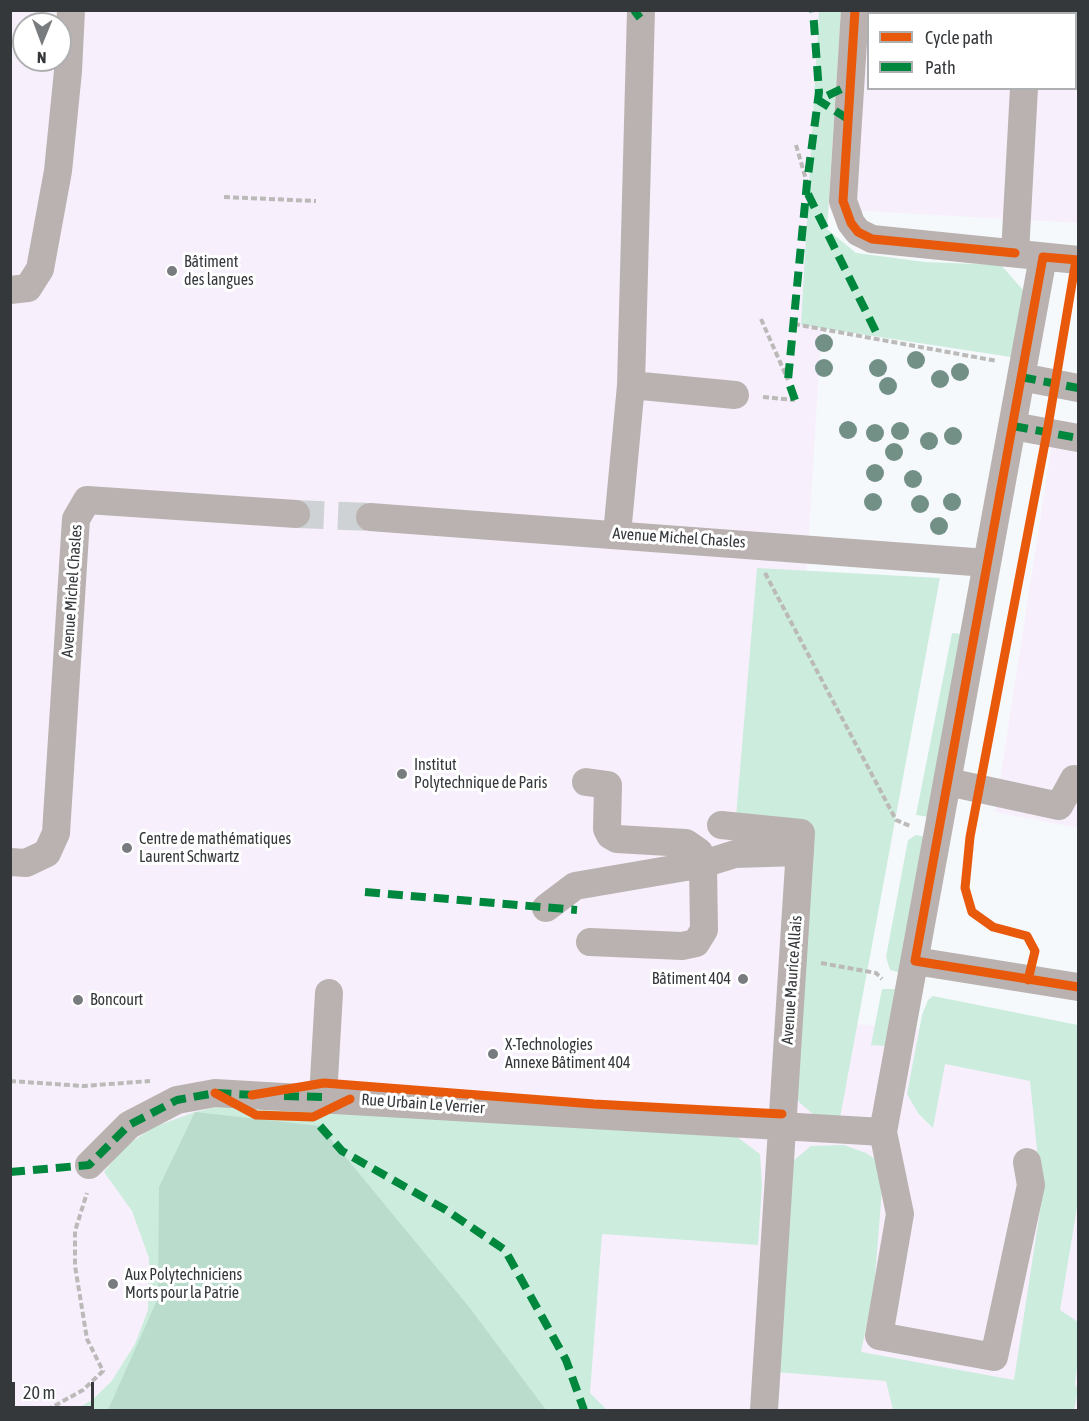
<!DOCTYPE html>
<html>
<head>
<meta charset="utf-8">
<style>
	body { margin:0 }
	#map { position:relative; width:1089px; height:1421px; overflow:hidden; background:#f6f9fc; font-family:"Asap Condensed",sans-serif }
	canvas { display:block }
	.frame { position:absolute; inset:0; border:12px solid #35383b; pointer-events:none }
	.legend { position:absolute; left:867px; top:12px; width:210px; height:78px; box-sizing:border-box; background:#fff; border:2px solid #aeafb1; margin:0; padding:8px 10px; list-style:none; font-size:18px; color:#35383b }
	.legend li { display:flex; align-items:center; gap:12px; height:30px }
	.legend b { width:30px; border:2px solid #aeafb1 }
	.north { position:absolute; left:12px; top:12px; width:60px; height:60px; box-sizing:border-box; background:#fff; border:2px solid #aeafb1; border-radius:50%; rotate:181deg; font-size:16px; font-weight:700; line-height:24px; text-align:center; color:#35383b }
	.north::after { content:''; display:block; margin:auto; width:21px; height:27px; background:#797c7f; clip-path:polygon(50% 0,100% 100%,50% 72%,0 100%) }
	.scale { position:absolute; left:12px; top:1382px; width:82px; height:27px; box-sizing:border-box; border:3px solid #35383b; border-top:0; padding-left:8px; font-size:18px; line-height:21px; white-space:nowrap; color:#35383b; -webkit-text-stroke:4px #fff; paint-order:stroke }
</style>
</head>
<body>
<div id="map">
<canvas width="1089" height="1421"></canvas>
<div class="frame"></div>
<ul class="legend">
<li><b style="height:8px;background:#e8590c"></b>Cycle path</li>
<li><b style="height:8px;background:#00873e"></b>Path</li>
</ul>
<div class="north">N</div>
<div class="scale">20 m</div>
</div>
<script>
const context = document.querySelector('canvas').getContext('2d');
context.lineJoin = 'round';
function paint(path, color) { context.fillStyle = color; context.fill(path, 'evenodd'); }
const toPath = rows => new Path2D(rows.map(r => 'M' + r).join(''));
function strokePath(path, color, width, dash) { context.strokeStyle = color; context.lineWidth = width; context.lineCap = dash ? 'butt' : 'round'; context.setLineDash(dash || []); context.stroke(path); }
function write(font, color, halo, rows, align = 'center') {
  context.font = font + ' "Asap Condensed",sans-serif'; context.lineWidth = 6; context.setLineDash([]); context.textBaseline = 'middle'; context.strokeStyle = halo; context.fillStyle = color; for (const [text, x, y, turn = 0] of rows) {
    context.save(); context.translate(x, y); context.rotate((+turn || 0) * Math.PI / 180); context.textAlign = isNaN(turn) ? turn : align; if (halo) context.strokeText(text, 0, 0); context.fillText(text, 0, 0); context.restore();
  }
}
paint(toPath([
	[10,11,1078,11,1078,223,829,209,779,1018,1078,1042,1078,1410,11,1410],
	[868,14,1076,14,1076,88,868,88],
	[24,24,60,24,60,60,24,60],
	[1052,442,1078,447,1078,828,995,812]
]), '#f7f0fc');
paint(toPath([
	[819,11,841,11,827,229,856,253,925,262,1001,265,1023,290,1011,357,801,325],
	[757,568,940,578,840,1118,814,1115,799,1102,794,1091,811,823,736,817],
	[952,633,963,634,929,817,916,815],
	[916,835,926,837,902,973,890,970,886,957,908,840],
	[882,989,896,989,886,1046,871,1045],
	[933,996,1078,1025,1078,1201,1060,1310,1078,1322,1078,1360,1075,1384,1078,1391,1074,1410,893,1410,886,1381,776,1372,793,1161,811,1146,844,1145,866,1153,884,1165,874,1289,861,1352,1014,1380,1042,1198,1030,1081,945,1064,933,1128,918,1113,907,1094,922,1015,928,1000],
	[221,1106,737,1137,760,1154,762,1185,758,1245,602,1234,590,1393,607,1410,75,1410,92,1400,111,1382,135,1344,148,1310,149,1258,132,1211,104,1172,124,1147,154,1127,195,1112]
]), '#ccecdd');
paint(toPath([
	[195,1112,320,1126,469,1307,546,1410,108,1410,158,1298,159,1187]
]), '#badccd');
strokePath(toPath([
	[296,514,370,517]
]), '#cfd2d5', 28, [28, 14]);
strokePath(toPath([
	[796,145,807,183],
	[224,197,316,201],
	[761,319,788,380],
	[794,324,997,361],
	[763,397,795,400],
	[765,573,896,820,910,826],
	[821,963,876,973,882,979],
	[10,1081,83,1086,150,1081],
	[47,1410,83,1390,103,1371,87,1339,75,1266,75,1231,87,1193]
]), '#bcb9b9', 4, [6, 3]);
strokePath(toPath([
	[855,10,843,201,851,223,858,232,872,239,1078,260],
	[1029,14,1029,10],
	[1015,253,1024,88],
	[10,290,28,288,40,269,58,171,68,71,71,10],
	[1021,377,1078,388],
	[631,385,735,395],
	[1013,426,1078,438],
	[370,517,987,563],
	[617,534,631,385,641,10],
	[586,782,608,785,607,829,610,835,617,839,686,843,699,852,703,864,704,930,696,943,682,946,590,942],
	[948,782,1059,806,1074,779],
	[721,825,801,833,764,1410],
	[10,862,26,863,47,853,56,833,76,519,87,500,296,514],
	[546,908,575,886,703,864,735,854,800,852],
	[915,961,1078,987],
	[323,1097,329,993],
	[1027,1162,1031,1185,994,1357,879,1336,900,1214,883,1132,1043,257],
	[89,1165,129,1125,177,1100,215,1093,883,1132]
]), '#bab2b0', 28);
strokePath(toPath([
	[634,10,640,18],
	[848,119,818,100,850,85],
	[808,194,879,338],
	[1021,377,1078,388],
	[795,400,788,380,807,183,819,92,813,10],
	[1013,426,1078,438],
	[365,892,577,910],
	[284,1096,323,1097],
	[320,1126,342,1151,446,1210,505,1250,566,1360,584,1410],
	[10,1172,89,1165,129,1125,177,1100,215,1093,257,1095],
	[55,1408,55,1410]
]), '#00873e', 8, [15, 8]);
strokePath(toPath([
	[855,10,843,201,851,223,858,232,872,239,1015,253],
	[1078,260,1043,257,915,961,1078,987],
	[1028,980,1035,951,1027,936,993,927,972,912,965,888,970,837,1047,432,1076,260],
	[215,1093,256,1115,313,1117,350,1099],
	[252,1095,324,1083,594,1104,782,1114]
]), '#e8590c', 9);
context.fillStyle = '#739087';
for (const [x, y] of [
	[824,343],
	[916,360],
	[824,368],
	[878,368],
	[960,372],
	[940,379],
	[888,386],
	[848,430],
	[900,431],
	[875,433],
	[953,436],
	[929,441],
	[894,452],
	[875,473],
	[913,479],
	[873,502],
	[952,502],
	[920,504],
	[939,526]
]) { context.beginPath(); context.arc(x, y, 9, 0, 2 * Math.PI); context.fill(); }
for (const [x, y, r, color] of [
	[172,271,6,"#797c7f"],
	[402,774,6,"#797c7f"],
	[127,848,6,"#797c7f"],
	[743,979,6,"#797c7f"],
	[78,1000,6,"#797c7f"],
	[493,1054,6,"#797c7f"],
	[113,1284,6,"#797c7f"]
]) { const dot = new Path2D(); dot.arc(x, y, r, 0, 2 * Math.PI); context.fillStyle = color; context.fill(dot); strokePath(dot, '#fff', 2); }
write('16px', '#35383b', '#fff', [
	["Bâtiment",184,262],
	["des langues",184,280],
	["Institut",414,765],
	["Polytechnique de Paris",414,783],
	["Centre de mathématiques",139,839],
	["Laurent Schwartz",139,857],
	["Bâtiment 404",731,979,"right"],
	["Boncourt",90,1000],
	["X-Technologies",505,1045],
	["Annexe Bâtiment 404",505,1063],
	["Aux Polytechniciens",125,1275],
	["Morts pour la Patrie",125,1293]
], 'left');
write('16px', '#35383b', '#fff', [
	["Avenue Michel Chasles",679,538,4],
	["Avenue Michel Chasles",72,591,-86],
	["Avenue Maurice Allais",792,980,-86],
	["Rue Urbain Le Verrier",423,1104,4]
]);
</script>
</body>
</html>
